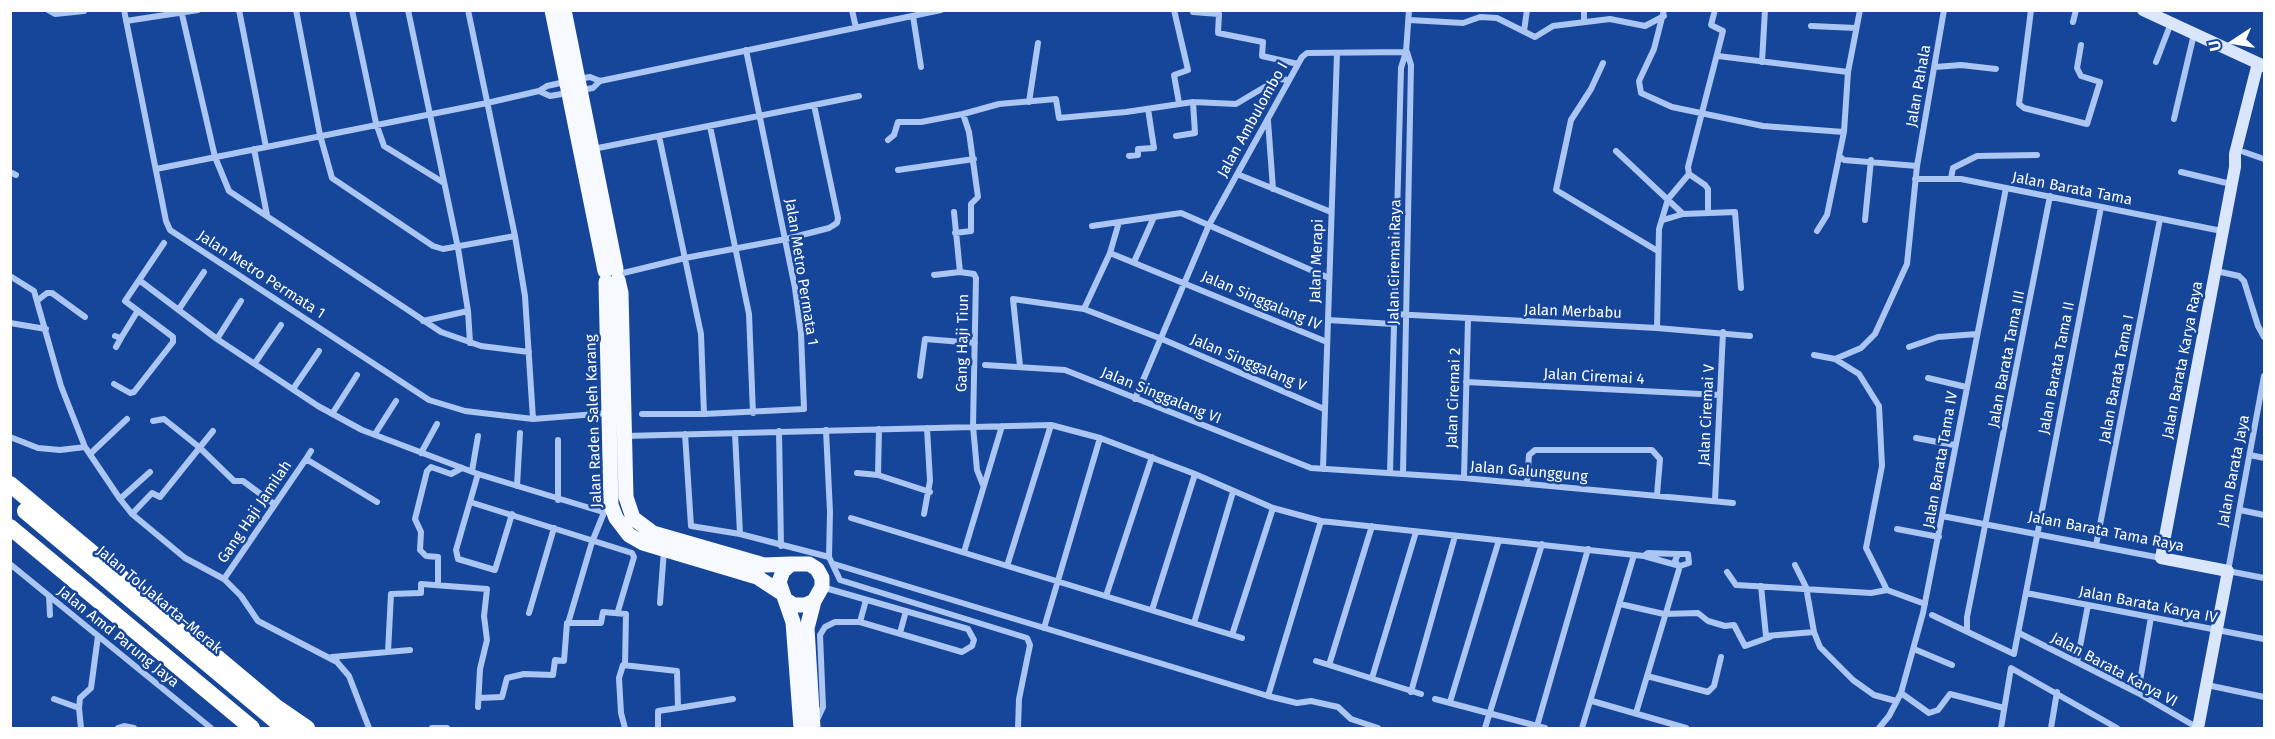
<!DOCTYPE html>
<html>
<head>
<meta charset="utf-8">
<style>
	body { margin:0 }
	#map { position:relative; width:2275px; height:739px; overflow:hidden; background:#16469a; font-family:"Fira Sans",sans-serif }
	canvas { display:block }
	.frame { position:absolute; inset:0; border:12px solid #fff; pointer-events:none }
	.north { position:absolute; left:2203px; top:12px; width:60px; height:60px; -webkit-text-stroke:4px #16469a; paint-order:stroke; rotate:258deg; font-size:16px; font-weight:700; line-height:24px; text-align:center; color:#fff }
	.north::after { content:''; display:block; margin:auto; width:21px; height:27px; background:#fff; clip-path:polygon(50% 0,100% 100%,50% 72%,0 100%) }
</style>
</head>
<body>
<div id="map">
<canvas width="2275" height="739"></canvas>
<div class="frame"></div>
<div class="north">U</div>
</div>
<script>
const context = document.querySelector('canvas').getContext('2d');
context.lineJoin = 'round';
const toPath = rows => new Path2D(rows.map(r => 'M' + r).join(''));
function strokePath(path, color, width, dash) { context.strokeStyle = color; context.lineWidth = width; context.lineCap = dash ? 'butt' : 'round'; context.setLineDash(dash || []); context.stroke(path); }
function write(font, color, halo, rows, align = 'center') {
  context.font = font + ' "Fira Sans",sans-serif'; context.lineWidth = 5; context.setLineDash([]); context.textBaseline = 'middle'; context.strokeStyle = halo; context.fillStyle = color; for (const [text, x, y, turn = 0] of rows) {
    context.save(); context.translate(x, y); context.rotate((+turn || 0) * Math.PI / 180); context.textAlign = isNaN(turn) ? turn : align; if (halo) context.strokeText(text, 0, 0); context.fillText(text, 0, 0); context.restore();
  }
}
strokePath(toPath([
	[48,10,55,14,84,11],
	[124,10,166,221,170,230,429,400,465,411,533,419,609,413],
	[181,10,215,157,229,191,441,332,481,346,529,352],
	[239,10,266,147],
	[296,10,320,135,332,178,433,246,443,249,515,236],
	[352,10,376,123,384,146,444,183],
	[408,10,458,248,468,311,470,343],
	[468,10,515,236,525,296,533,419],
	[852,10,856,28],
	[1174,10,1188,70,1174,75,1179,103],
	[1664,10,1654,49,1639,81,1641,93,1672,107,1763,126,1844,132],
	[1860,10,1848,72,1844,132,1839,156,1844,160,1917,166],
	[2031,10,2019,104,2024,108,2087,124,2100,82,2081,76,2077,68,2081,45],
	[1193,12,1219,14,1218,33,1263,42,1262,56,1298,64],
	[913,16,921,67],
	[1409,20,1463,23,1480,17,1497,18,1535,37,1553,26,1610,19,1645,26,1664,16],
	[126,21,198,10],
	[1584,21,1584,10],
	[2073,22,2076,10],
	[1811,26,1856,28],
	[1524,31,1527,10],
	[1718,56,1848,72],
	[1762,62,1765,10],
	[2156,62,2171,23],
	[1603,63,1591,89,1571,120,1556,190,1656,250],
	[1935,67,1961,65,1996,69],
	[578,79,590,77,600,81,941,10],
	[581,90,593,88,600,81],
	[539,91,550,96,568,93],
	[1029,102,1038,43],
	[2174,119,2194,34],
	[1268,121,1273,189],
	[710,126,749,314,753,413],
	[659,136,701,334,704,414],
	[1176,136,1195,133,1193,102],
	[888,140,894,135,898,122,921,122,963,114,999,104,1056,99,1059,118,1126,112,1193,102,1236,104,1278,79,1289,80],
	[254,149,267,215],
	[593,149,859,96],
	[1616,151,1683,214],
	[2244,152,2264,159],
	[1129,156,1138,155,1138,149,1154,148,1148,109],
	[156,169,487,103,539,91,547,86,565,82],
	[898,170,974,159],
	[10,172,16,175],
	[2181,172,2231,184],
	[1237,174,1331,212],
	[1951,178,1953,168,1977,156,2037,155],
	[1915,179,1961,179,2222,231],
	[954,212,960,272],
	[1708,212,1708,189,1705,185,1689,174,1688,167,1723,31,1711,25,1715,10],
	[1663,220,1683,214,1735,212,1741,288],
	[1865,220,1871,160],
	[1092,226,1181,213,1329,278],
	[1817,231,1827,215,1839,157],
	[955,233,971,231,971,204,978,197,969,132,963,114],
	[1110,253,1327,342],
	[1134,262,1154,217],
	[2216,271,2239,276,2244,281,2258,326,2264,337],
	[619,274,685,258,786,239,829,228,837,223,838,218,814,105],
	[934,275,960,272,974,274,976,278,973,426,977,470,983,485],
	[10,276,34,291,61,386,85,447,120,499,132,514,185,558,224,579,241,596,258,621,337,662,349,676,369,728],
	[139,280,217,339,318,406,362,430,478,474,603,512],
	[38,300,47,293,52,293,85,317],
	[179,309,204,272],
	[1084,309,1110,253,1119,222],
	[1393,314,1657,328,1750,336],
	[1328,320,1393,324],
	[423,321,468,311],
	[10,323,46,329],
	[1657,328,1659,229,1668,199,1689,174],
	[115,336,121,338,137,312],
	[217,339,241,301],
	[116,347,121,338],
	[1909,347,1938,337,1977,334],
	[1814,355,1835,359,1859,374,1879,406,1882,466,1866,548,1887,590,1925,604],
	[1835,359,1861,348,1875,334,1907,264,1917,166,1944,10],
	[255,363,281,325],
	[985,365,1065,370,1311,468,1464,478,1733,503],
	[1020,366,1013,299,1084,309,1162,339,1324,409],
	[920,376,925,339,975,343],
	[2264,376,2228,571,2264,578],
	[1928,378,1966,387],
	[1466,382,1720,395],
	[114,384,130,393,134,392,173,342,173,337,125,301,164,243],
	[293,389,319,351],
	[1135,399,1209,225,1302,57,1307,53,1406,52],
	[332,414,357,375],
	[642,414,704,414,804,409,801,333,795,288,746,50],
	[153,421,164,419,199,447,234,481,243,481,274,504],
	[826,430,830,512,829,557],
	[779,431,781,546],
	[735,433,740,534],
	[375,434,396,401],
	[685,434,691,526,740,534,829,557,840,580,1027,638,1030,645,1019,699,1018,728],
	[625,436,1051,425,1100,438,1195,474,1273,508,1321,521,1644,556,1680,566,1689,563,1688,554,1678,554,1675,561,1677,564],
	[10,437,38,448,60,450,85,447],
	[1916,438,1954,445],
	[311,451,306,459,377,502],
	[421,453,437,424],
	[90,454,127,419],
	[2250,455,2264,458],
	[1323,469,1337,53],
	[472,471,478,436],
	[857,473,878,475,930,492],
	[1390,473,1401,68,1406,52,1409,10],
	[478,474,456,550,458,559,495,570,512,514],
	[1403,474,1411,65,1407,52],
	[878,475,879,429],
	[1464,478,1468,319],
	[1527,484,1529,455,1535,450,1652,450,1660,459,1657,495],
	[517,486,520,433],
	[120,499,150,472],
	[558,500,558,440],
	[1715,500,1723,332],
	[470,502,632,553,634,557,618,611],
	[2240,510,2264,515],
	[132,514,152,493,160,497,213,431],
	[924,514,930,481,927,428],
	[1942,516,2161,558],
	[851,518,1242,638],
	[1372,526,1329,665,1421,694],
	[1897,529,1939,537],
	[2096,545,2160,219],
	[964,552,1002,426],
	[1644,556,1648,553,1678,554],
	[10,564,211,728],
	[834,564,1268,696,1297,703,1311,701,1338,707,1351,719,1378,728],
	[1795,565,1806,587,1814,632,1820,647,1853,680,1874,695,1896,701],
	[1007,566,1051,425],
	[1727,572,1736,585,1871,593,1887,590],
	[224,579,306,459],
	[438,585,438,557,426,556,420,550,421,532,415,519,427,471,431,467,451,474,462,468],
	[1761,586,1766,636,1814,632],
	[2026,593,2264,639],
	[49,596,50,615],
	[1106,596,1152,457],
	[660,603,664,550],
	[1620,604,1664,614,1698,613,1708,621,1725,626,1734,625,1745,646,1770,637],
	[1152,610,1195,474],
	[529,613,554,528],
	[1932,615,2014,654,2101,207],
	[569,620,592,542,605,510],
	[860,622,866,600],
	[1194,623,1233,492],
	[1044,628,1100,438],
	[1967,630,1967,617,2050,196],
	[900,633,906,611],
	[2019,633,2138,693,2198,728],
	[1232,635,1273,508],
	[1914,649,1952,665],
	[388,652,391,594,421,593,421,584,487,589,484,616,487,640,480,669,478,707],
	[332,657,410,650],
	[1316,661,1329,665],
	[2077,662,2088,605],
	[1647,676,1708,692,1714,686,1721,657],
	[1372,678,1416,532],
	[2207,685,2264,697],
	[1411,692,1455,536],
	[1901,693,1929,713,1938,710,1950,694,2004,708],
	[2138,693,2151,617],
	[1268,696,1321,521],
	[479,698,502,697,507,678,524,674,553,675,555,660,564,661,567,623,601,623,603,612,626,614,625,665],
	[54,699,79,708,81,728],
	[1435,699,1545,728],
	[1592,701,1686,728],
	[1450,702,1499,540],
	[79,708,80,698,91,688,98,636],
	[1636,713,1680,566],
	[817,720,823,707,820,635,825,627,835,622,860,622,962,652,972,646,974,640,968,629,822,587],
	[1537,726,1588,549],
	[118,728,124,726,134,728],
	[432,728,447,728],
	[625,728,621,713,619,678,623,665,677,671,678,708,733,699],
	[658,728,658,711,678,708],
	[1485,728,1542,544],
	[1582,728,1634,555],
	[1879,728,1889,716,1901,693,1923,613,2006,188],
	[2001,728,2011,668,2117,728],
	[2051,728,2057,692]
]), '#abc6f2', 6);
strokePath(toPath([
	[2143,10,2264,66],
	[2198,728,2228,571,2161,558,2235,167,2235,154,2258,63]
]), '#dae6fc', 12);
strokePath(toPath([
	[552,10,605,271],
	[564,10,616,269],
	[618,280,621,293,626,497,633,518,653,533,764,565,791,564],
	[606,282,611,505,616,518,629,535,643,543,757,577,780,592],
	[786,600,794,605,805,605,814,601,822,587,822,578,817,569,809,564,791,564,783,571,779,582,793,622,801,728],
	[813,728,807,628,814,601]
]), '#f6f9ff', 15);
strokePath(toPath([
	[10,484,275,706,307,728],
	[25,511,284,728],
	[10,527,252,728]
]), '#fff', 16);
write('15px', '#fff', '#16469a', [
	["Jalan Pahala",1919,86,-80],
	["Jalan Ambulombo I",1253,120,-61],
	["Jalan Barata Tama",2072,189,11],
	["Jalan Merapi",1317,261,-88],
	["Jalan Ciremai Raya",1395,262,-89],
	["Jalan Metro Permata 1",801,272,81],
	["Jalan Metro Permata 1",261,275,33],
	["Jalan Singgalang IV",1261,301,23],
	["Jalan Merbabu",1573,312,2],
	["Gang Haji Tiun",963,343,-89],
	["Jalan Barata Tama III",2007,359,-79],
	["Jalan Barata Karya Raya",2183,360,-79],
	["Jalan Singgalang V",1248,363,23],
	["Jalan Barata Tama II",2057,368,-79],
	["Jalan Ciremai 4",1594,377,3],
	["Jalan Barata Tama I",2117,379,-79],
	["Jalan Singgalang VI",1161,396,22],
	["Jalan Ciremai 2",1454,398,-88],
	["Jalan Ciremai V",1707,415,-87],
	["Jalan Raden Saleh Karang",594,421,-92],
	["Jalan Barata Tama IV",1941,460,-80],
	["Jalan Barata Jaya",2234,471,-79],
	["Jalan Galunggung",1529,472,5],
	["Gang Haji Jamilah",255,512,-56],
	["Jalan Barata Tama Raya",2106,532,11],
	["Jalan Tol Jakarta–Merak",159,600,40],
	["Jalan Barata Karya IV",2148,605,11],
	["Jalan Amd Parung Jaya",118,637,39],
	["Jalan Barata Karya VI",2114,670,28]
]);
</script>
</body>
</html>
